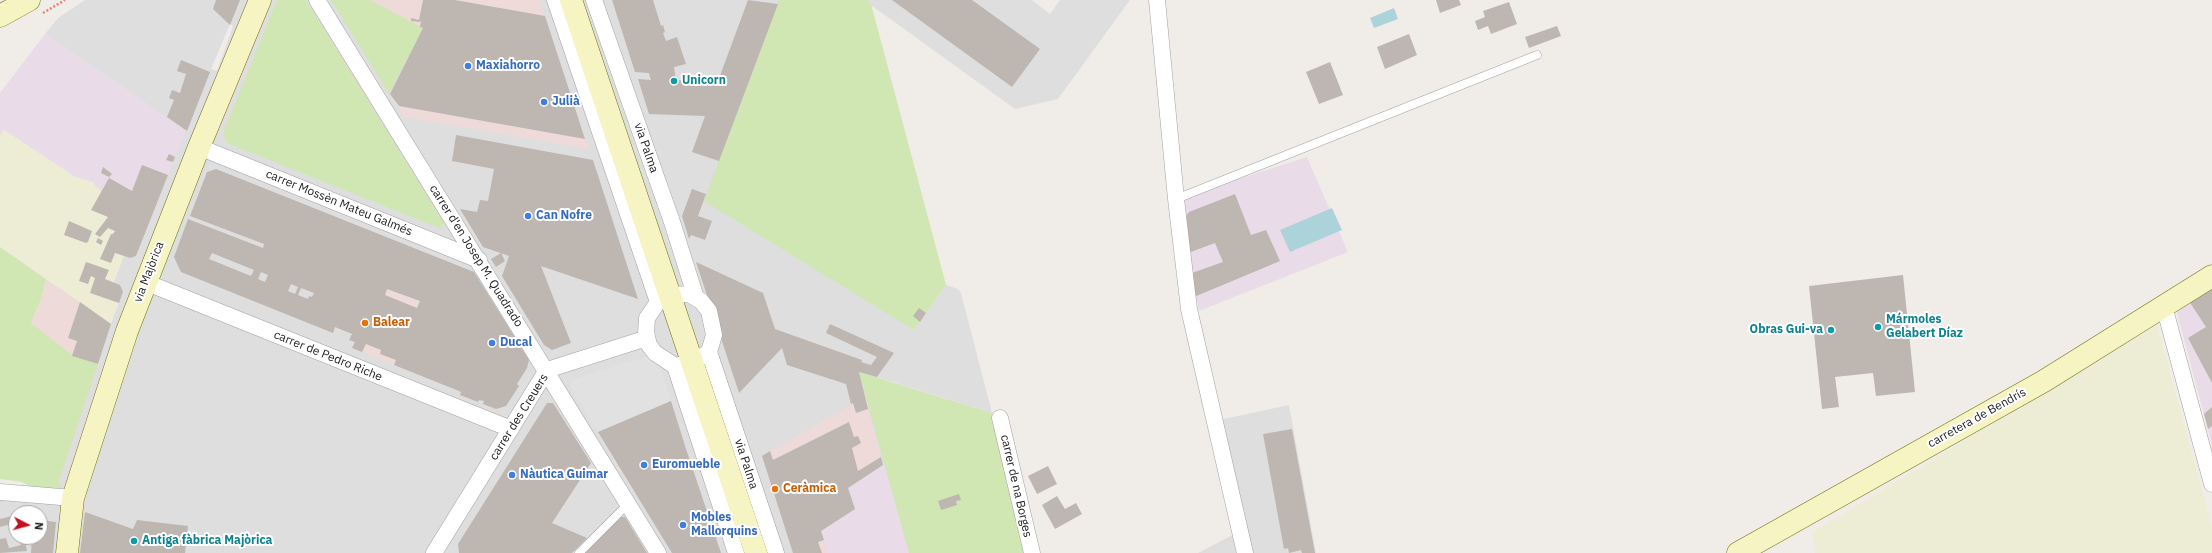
<!DOCTYPE html>
<html>
<head>
<meta charset="utf-8">
<style>
	body { margin:0 }
	#map { position:relative; width:2212px; height:553px; overflow:hidden; background:#f0ede8; font-family:"IBM Plex Sans",sans-serif }
	canvas { display:block }
	.north { position:absolute; left:8px; top:505px; width:40px; height:40px; box-sizing:border-box; background:#fff; border:1px solid #a6a6a6; border-radius:50%; rotate:96deg; font-size:11px; font-weight:700; line-height:16px; text-align:center; color:#212121 }
	.north::after { content:''; display:block; margin:auto; width:14px; height:18px; background:#c1111d; clip-path:polygon(50% 0,100% 100%,50% 72%,0 100%) }
</style>
</head>
<body>
<div id="map">
<canvas width="2212" height="553"></canvas>
<div class="north">N</div>
</div>
<script>
const context = document.querySelector('canvas').getContext('2d');
context.lineJoin = 'round';
function paint(path, color) { context.fillStyle = color; context.fill(path, 'evenodd'); }
const toPath = rows => new Path2D(rows.map(r => 'M' + r).join(''));
function strokePath(path, color, width, dash) { context.strokeStyle = color; context.lineWidth = width; context.lineCap = dash ? 'butt' : 'round'; context.setLineDash(dash || []); context.stroke(path); }
function write(font, color, halo, rows, align = 'center') {
  context.font = font + ' "IBM Plex Sans",sans-serif'; context.lineWidth = 4; context.setLineDash([]); context.textBaseline = 'middle'; context.strokeStyle = halo; context.fillStyle = color; for (const [text, x, y, turn = 0] of rows) {
    context.save(); context.translate(x, y); context.rotate((+turn || 0) * Math.PI / 180); context.textAlign = isNaN(turn) ? turn : align; if (halo) context.strokeText(text, 0, 0); context.fillText(text, 0, 0); context.restore();
  }
}
paint(toPath([
	[85,0,781,0,914,330,946,285,958,289,961,293,992,413,877,377,909,553,0,553,0,485,55,489,34,325,151,107,45,34,58,18],
	[230,24,233,26,217,71,211,69],
	[16,513,40,513,40,537,16,537],
	[864,0,1032,0,1050,14,1060,0,1130,0,1058,99,1015,109],
	[1289,405,1316,553,1198,553,1244,529,1219,420]
]), '#dfdede');
paint(toPath([
	[370,0,539,0,589,149,404,117,390,94,423,28],
	[46,279,111,324,107,337,102,335,100,343,105,344,98,364,72,356,31,323,41,299],
	[387,289,420,301,394,365,362,352],
	[865,397,883,465,848,488,855,509,821,531,828,553,793,553,762,456]
]), '#efdada');
paint(toPath([
	[45,34,186,130,148,226,100,193,92,182,75,177,4,130,0,136,0,93],
	[1307,157,1348,252,1199,311,1176,199],
	[2212,287,2212,445,2176,309],
	[885,463,909,553,828,553,821,531,855,509,848,488]
]), '#e9dbe7');
paint(toPath([
	[4,130,75,177,92,182,101,191,100,194,148,226,136,256,130,258,124,256,114,282,123,292,111,324,0,247,0,136],
	[2157,325,2212,527,2212,553,1815,553,1812,532]
]), '#ededd6');
paint(toPath([
	[277,0,306,0,444,223,443,226,439,228,227,143,223,133],
	[331,0,370,0,423,28,389,94],
	[779,0,866,0,871,4,946,285,914,330,704,201],
	[0,247,46,279,41,299,31,323,72,355,98,364,58,484,61,485,60,491,39,491,22,482,0,479],
	[859,372,992,413,1027,553,909,553]
]), '#d0e6b3');
paint(toPath([
	[647,356,658,361,671,401,598,432,570,387,572,380]
]), '#e1e1e1');
paint(toPath([
	[1394,8,1398,19,1374,28,1370,18],
	[1332,208,1342,230,1290,252,1280,230]
]), '#add3da');
paint(toPath([
	[216,0,240,0,230,25,213,9],
	[423,0,455,0,545,16,585,139,399,106,390,94,423,28,420,27,421,20,420,22,411,21,411,18,419,20],
	[612,0,653,0,661,26,663,25,665,32,663,33,666,41,677,37,686,64,674,67,676,80,692,80,718,81,748,0,778,4,719,161,692,152,705,116,649,114,638,79,651,80,650,77,649,73,635,72],
	[892,0,972,0,1040,49,1012,87],
	[1436,0,1459,0,1461,5,1440,13],
	[1509,2,1517,24,1491,34,1488,26,1478,30,1475,21,1485,17,1483,11],
	[1557,26,1561,36,1529,48,1525,37],
	[1409,34,1417,55,1385,69,1377,47],
	[181,60,210,72,187,131,167,117,174,100,169,98,172,90,180,93,186,74,177,71],
	[1330,62,1343,95,1319,104,1306,72],
	[456,135,593,160,638,299,541,266,571,343,552,350,544,345,502,276,509,256,483,247,460,209,477,212,480,200,488,201,494,169,452,161],
	[169,154,175,157,173,162,166,160],
	[142,165,168,175,136,256,130,258,115,253,111,263,100,259,111,234,113,234,115,231,108,228,100,237,95,234,108,217,91,210,109,178,132,191],
	[103,167,112,174,109,177,101,173],
	[216,169,474,272,529,360,527,368,517,384,519,386,506,406,496,409,483,404,484,401,479,400,478,402,460,395,461,392,459,391,394,365,396,360,380,354,381,350,366,344,362,352,352,348,355,342,349,340,352,334,335,327,333,333,181,272,174,257,188,219,263,248,264,244,190,216,207,172],
	[212,253,254,270,251,276,209,259],
	[261,272,268,275,265,282,258,279],
	[291,284,298,287,295,294,288,291],
	[301,288,314,293,312,297,309,296,308,299,298,295],
	[387,289,420,301,417,308,385,295],
	[692,189,706,194,698,216,712,221,705,240,691,235,689,239,682,216],
	[1235,194,1251,235,1266,230,1280,261,1194,297,1189,274,1223,262,1215,243,1188,253,1183,221,1189,212],
	[69,221,92,231,88,242,86,243,64,235],
	[98,238,103,241,101,245,96,242],
	[501,253,505,261,496,267,491,259],
	[86,262,109,270,105,279,120,285,123,292,119,303,90,293,95,278,91,276,88,284,79,281],
	[696,262,763,293,775,329,862,360,861,362,871,365,877,357,826,333,830,324,894,353,877,377,859,372,868,409,856,413,853,403,851,404,846,384,787,365,782,348,739,393],
	[1903,275,1915,392,1876,396,1873,373,1835,377,1839,407,1822,409,1809,286],
	[2212,287,2212,383,2188,338,2206,327,2189,301],
	[80,302,111,324,98,364,72,356,77,341,68,338],
	[919,308,926,313,920,322,913,316],
	[671,401,686,449,721,553,672,553,598,432],
	[547,403,553,403,591,463,552,523,587,538,572,553,459,553,458,544],
	[2212,407,2212,426,2208,429,2204,414],
	[849,422,854,437,858,436,861,443,852,448,858,471,881,457,883,465,848,488,855,509,821,531,824,540,818,542,822,553,793,553,762,456,770,451,773,460],
	[1292,429,1315,553,1302,553,1301,550,1289,553,1288,548,1284,549,1263,434],
	[1048,466,1057,484,1037,494,1028,476],
	[959,494,961,500,956,501,957,505,941,510,938,501],
	[1057,496,1065,509,1076,503,1082,514,1055,529,1042,505],
	[85,512,133,529,137,520,188,526,185,553,80,553],
	[12,516,14,523,0,527,0,519],
	[621,517,625,517,647,553,585,553],
	[40,520,56,522,53,553,31,553,32,537,40,537],
	[18,537,24,537,27,551,0,553,0,539,6,538,9,548,21,545]
]), '#beb6b1');
const lane = toPath([
	[1176,199,1537,55],
	[579,553,628,504]
]);
const street = toPath([
	[317,0,658,553],
	[555,0,658,302],
	[594,0,672,222,696,298],
	[1157,0,1176,199,1189,309,1245,553],
	[199,147,479,260],
	[145,282,511,429],
	[689,294,701,301,709,311,714,335,709,352,692,362,675,366,655,353,649,345,646,333,647,318,658,302,671,295,689,294],
	[2164,306,2212,484],
	[709,352,776,553],
	[675,366,736,553],
	[1000,418,1032,553],
	[0,492,73,498],
	[434,553,547,370,647,338]
]);
const secondary = toPath([
	[571,0,756,553],
	[0,16,29,0],
	[67,553,73,498,127,331,199,147,260,0],
	[1738,553,2044,381,2212,276]
]);
strokePath(lane, '#a2a2a2', 9);
strokePath(street, '#a2a2a2', 17);
strokePath(secondary, '#6e710e', 23);
strokePath(toPath([
	[43,13,65,0]
]), '#ef7f7b', 2.5, [2, 2]);
strokePath(lane, '#fff', 8);
strokePath(street, '#fff', 16);
strokePath(secondary, '#f5f4c2', 22);
for (const [x, y, r, color] of [
	[468,66,4,"#3f7fe0"],
	[674,81,4,"#0f9aa8"],
	[544,102,4,"#3f7fe0"],
	[528,216,4,"#3f7fe0"],
	[365,323,4,"#e8710a"],
	[1878,327,4,"#0f9aa8"],
	[1831,330,4,"#0f9aa8"],
	[492,343,4,"#3f7fe0"],
	[644,465,4,"#3f7fe0"],
	[512,475,4,"#3f7fe0"],
	[775,489,4,"#e8710a"],
	[683,525,4,"#3f7fe0"],
	[134,541,4,"#0f9aa8"]
]) { const dot = new Path2D(); dot.arc(x, y, r, 0, 2 * Math.PI); context.fillStyle = color; context.fill(dot); strokePath(dot, '#fff', 1.5); }
write('bold 12px', '#366cbe', '#fff', [
	["Maxiahorro",476,66],
	["Julià",552,102],
	["Can Nofre",536,216],
	["Ducal",500,343],
	["Euromueble",652,465],
	["Nàutica Guimar",520,475],
	["Mobles",691,518],
	["Mallorquins",691,532]
], 'left');
write('bold 12px', '#0d838f', '#fff', [
	["Unicorn",682,81],
	["Mármoles",1886,320],
	["Gelabert Díaz",1886,334],
	["Obras Gui-va",1823,330,"right"],
	["Antiga fàbrica Majòrica",142,541]
], 'left');
write('12px', '#212121', '#fff', [
	["via Palma",646,148,71],
	["carrer Mossèn Mateu Galmés",339,203,22],
	["carrer d'en Josep M. Quadrado",476,256,58],
	["via Majòrica",149,272,-69],
	["carrer de Pedro Riche",328,356,22],
	["carrer des Creuers",519,417,-58],
	["carretera de Bendrís",1977,418,-29],
	["via Palma",746,464,72],
	["carrer de na Borges",1016,486,77]
]);
write('bold 12px', '#c56008', '#fff', [
	["Balear",373,323],
	["Ceràmica",783,489]
], 'left');
</script>
</body>
</html>
